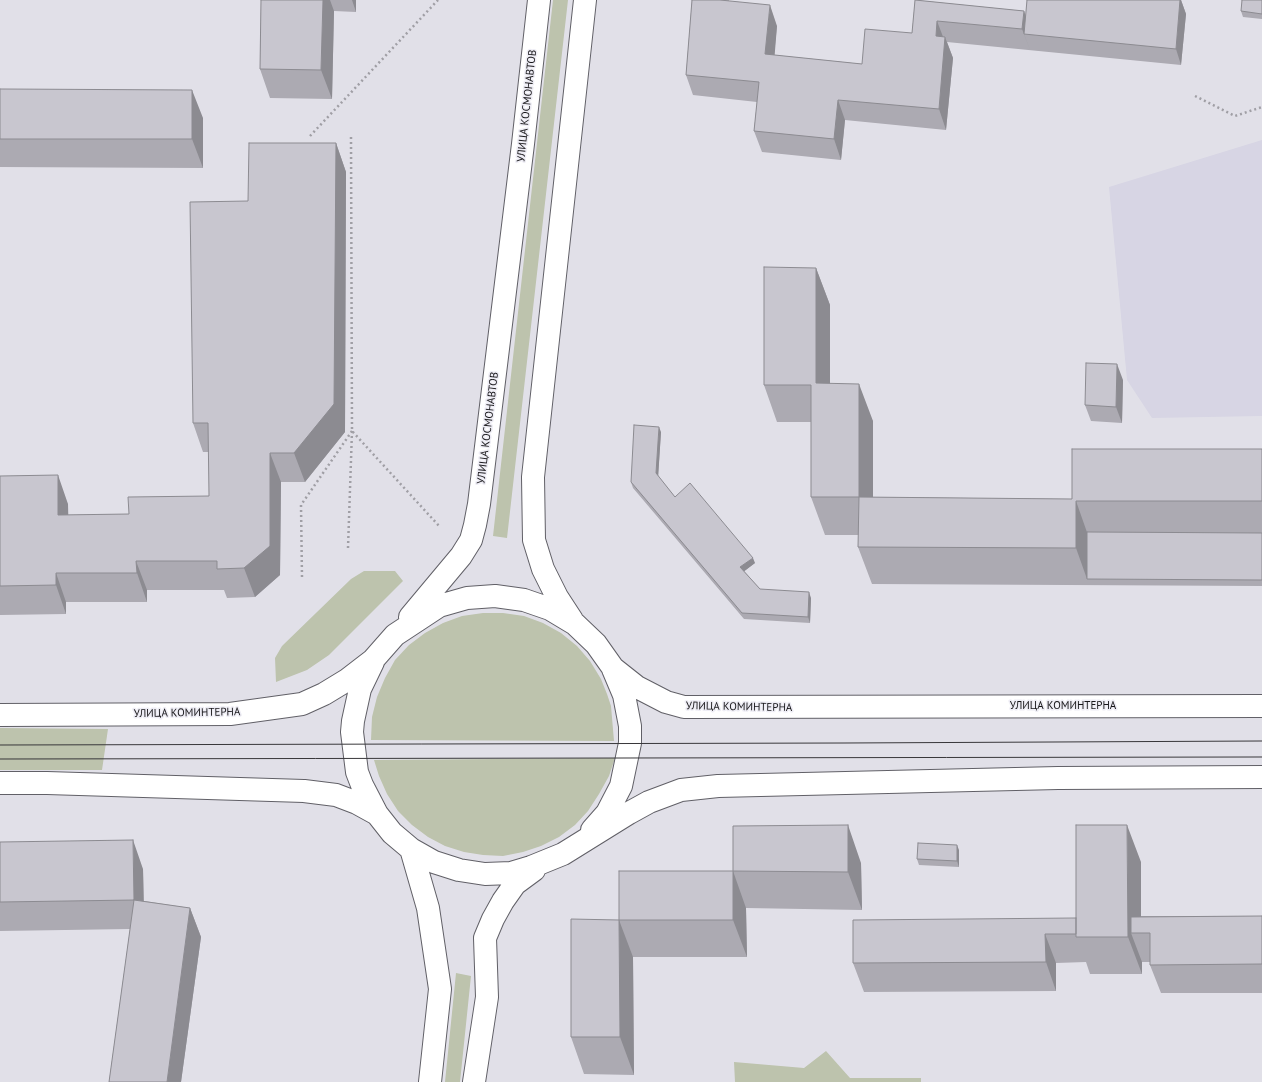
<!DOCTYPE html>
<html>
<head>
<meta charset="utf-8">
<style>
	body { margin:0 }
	canvas { display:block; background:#e1e0e8 }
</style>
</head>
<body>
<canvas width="1262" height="1082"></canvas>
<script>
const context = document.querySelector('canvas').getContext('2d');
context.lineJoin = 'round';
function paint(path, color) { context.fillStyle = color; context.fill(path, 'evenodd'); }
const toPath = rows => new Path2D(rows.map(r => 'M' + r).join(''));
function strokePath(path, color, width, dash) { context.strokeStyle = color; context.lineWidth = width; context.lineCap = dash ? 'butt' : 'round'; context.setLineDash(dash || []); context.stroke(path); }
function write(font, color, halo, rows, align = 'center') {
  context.font = font + ' "PT Sans",sans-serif'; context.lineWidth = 3; context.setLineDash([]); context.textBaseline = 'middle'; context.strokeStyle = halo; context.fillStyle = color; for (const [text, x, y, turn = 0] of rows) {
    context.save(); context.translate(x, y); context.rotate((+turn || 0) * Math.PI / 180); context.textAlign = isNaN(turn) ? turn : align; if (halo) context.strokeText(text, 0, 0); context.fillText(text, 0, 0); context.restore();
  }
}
paint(toPath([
	[1262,140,1262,416,1152,418,1127,380,1109,187]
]), '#d7d5e4');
paint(toPath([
	[553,0,568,0,507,538,493,536],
	[364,571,395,571,403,581,329,655,307,670,276,682,275,658,282,646,351,579],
	[483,613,503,613,524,616,543,623,561,633,577,646,590,661,601,679,607,694,611,706,614,741,371,740,372,717,377,697,385,678,395,660,409,645,425,633,443,623,462,616],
	[0,728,108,729,102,770,0,770],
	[615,758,609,776,599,794,588,811,575,825,559,837,541,846,523,852,503,856,483,855,464,852,445,846,428,837,412,825,398,811,387,794,379,776,374,760],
	[456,973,471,976,460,1082,445,1082],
	[826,1051,850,1078,921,1078,921,1082,735,1082,734,1062,804,1068]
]), '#bdc3ad');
const minor = toPath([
	[410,617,461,556,471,540,475,525,479,504,523,144,539,0],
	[572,620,557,597,543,569,534,540,533,477,585,0],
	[373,662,360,689,353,721,352,732,357,772,362,785,377,814],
	[0,715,230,714,302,704,324,694,347,680,373,660,395,635,439,606,467,598,495,596,524,600,550,609,575,624,596,644,613,668,637,687,666,702,684,707,1262,706],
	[0,783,47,783,304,791,336,795,357,803,377,814,392,833,411,849,434,862,459,870,485,874,511,873,531,867,563,854,629,813,649,802,681,790,718,786,1058,778,1262,777],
	[592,830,607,813,621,786,630,743,630,726,624,695,613,669],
	[411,849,428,908,440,989,430,1082],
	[474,1082,487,997,485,938,493,919,503,901,515,884,534,870]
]);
strokePath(minor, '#616067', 24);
strokePath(toPath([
	[1195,96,1235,116,1262,107],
	[310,136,438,0],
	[351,137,352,431,440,527],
	[348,548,352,431],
	[302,577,301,505,352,431]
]), '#a09fa5', 2.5, [2, 3]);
strokePath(minor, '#fff', 22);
strokePath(toPath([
	[0,745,844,743,1262,741],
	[0,759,1262,757]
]), '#38373a', 1);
paint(toPath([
	[261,0,356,0,356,12,334,11,332,99,270,98,260,69],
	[692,0,729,0,729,1,777,26,774,55,862,64,912,33,915,0,1024,11,1026,16,1027,0,1181,0,1186,14,1181,65,947,42,953,58,946,130,845,120,841,160,762,152,754,131,757,102,693,95,686,75],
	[1262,0,1262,19,1243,17,1241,11],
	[0,89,203,118,203,168,0,167],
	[336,143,346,172,345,432,305,482,281,482,280,575,255,597,227,598,224,590,147,590,147,602,66,602,66,614,0,615,0,476,68,504,68,515,129,514,209,496,209,452,203,452,193,423,248,201],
	[816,268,830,305,830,383,873,421,873,497,1072,499,1262,449,1262,586,872,584,858,547,859,535,825,535,811,497,811,422,777,422,764,385],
	[1123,380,1122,423,1091,421,1085,405],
	[661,432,658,476,675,497,755,563,744,571,760,589,811,598,810,623,744,619,633,488,631,482],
	[0,842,143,869,144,901,190,908,201,937,181,1082,109,1082,130,929,0,931],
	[959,850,959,867,919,865,917,859],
	[1141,862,1141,916,1262,916,1262,993,1161,993,1150,965,1150,962,1142,962,1142,974,1090,974,1086,962,1056,963,1056,991,864,992,853,963,1076,918],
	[861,863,862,910,746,908,747,957,633,957,634,1075,584,1074,571,1037,619,920,733,871]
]), '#acaab2');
paint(toPath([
	[323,0,330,0,334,11,332,99,321,70],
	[352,0,356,0,356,12],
	[1180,0,1181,0,1186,14,1181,65,1176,49],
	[770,5,777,26,773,75,765,54],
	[1024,11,1031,32,1024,34,1030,50,1022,29],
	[937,21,945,42,936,36],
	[945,37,953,58,946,130,939,109],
	[192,90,203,118,203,168,192,139],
	[838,100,845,120,841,160,834,139],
	[336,143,346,172,345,432,305,482,294,453],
	[816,268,830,305,830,421,816,383],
	[1117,364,1123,380,1122,423,1116,407],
	[859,384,873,421,873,535,859,497],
	[659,427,661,432,658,479,656,473],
	[270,453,281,482,280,575,255,597,244,568],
	[58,475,68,504,69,544,58,515],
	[1076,501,1089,538,1087,579,1076,548],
	[753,558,755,563,742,573,740,567],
	[136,561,147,590,147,602,137,573],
	[56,573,66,602,66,614,56,585],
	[809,592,811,598,810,623,808,617],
	[848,825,861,863,862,910,848,872],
	[1127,825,1141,862,1141,933,1131,933,1142,962,1142,974,1128,937],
	[133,840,143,869,144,929,134,900],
	[957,845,959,850,959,867,957,861],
	[733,871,746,908,747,957,733,920],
	[190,908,201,937,181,1082,167,1082],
	[619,920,633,957,634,1075,620,1037],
	[1045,934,1056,963,1056,991,1046,962]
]), '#8c8b91');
const building = toPath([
	[261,0,323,0,321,70,260,69,261,0],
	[692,0,720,0,770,5,765,54,862,64,865,29,912,33,915,0,1024,11,1022,29,937,21,936,36,945,37,939,109,838,100,834,139,754,131,759,82,686,75,692,0],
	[1027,0,1180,0,1176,49,1024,34,1027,0],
	[1242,0,1262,0,1262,14,1241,11,1242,0],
	[0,89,192,90,192,139,0,139,0,89],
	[249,143,336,143,334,404,294,453,270,453,270,546,244,568,217,569,217,561,136,561,137,573,56,573,56,585,0,586,0,476,58,475,58,515,129,514,128,497,209,496,208,423,193,423,190,202,248,201,249,143],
	[764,267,816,268,816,383,859,384,859,497,811,497,811,385,764,385,764,267],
	[1086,363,1117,364,1116,407,1085,405,1086,363],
	[634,425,659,427,656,473,675,497,690,483,753,558,740,567,760,589,809,592,808,617,742,613,631,482,634,425],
	[1072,449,1262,449,1262,501,1076,501,1076,548,858,547,859,497,1072,499,1072,449],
	[1087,532,1262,533,1262,580,1087,579,1087,532],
	[848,825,848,872,733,871,733,826,848,825],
	[1076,825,1127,825,1128,937,1076,937,1076,825],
	[133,840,134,900,0,902,0,842,133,840],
	[918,843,957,845,957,861,917,859,918,843],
	[619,871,733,871,733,920,619,920,620,1037,571,1037,571,919,619,920,619,871],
	[134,900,190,908,167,1082,109,1082,134,900],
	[1262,916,1262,964,1150,965,1150,933,1131,933,1131,917,1262,916],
	[1076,918,1076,934,1045,934,1046,962,853,963,853,920,1076,918]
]);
paint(building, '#c8c6cf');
strokePath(building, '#8c8b91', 1);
write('11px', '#171619', '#eeedf5', [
	["УЛИЦА КОСМОНАВТОВ",527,106,-84],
	["УЛИЦА КОСМОНАВТОВ",488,428,-83],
	["УЛИЦА КОМИНТЕРНА",1063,706],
	["УЛИЦА КОМИНТЕРНА",739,707,1],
	["УЛИЦА КОМИНТЕРНА",187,713,-1]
]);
</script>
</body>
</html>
